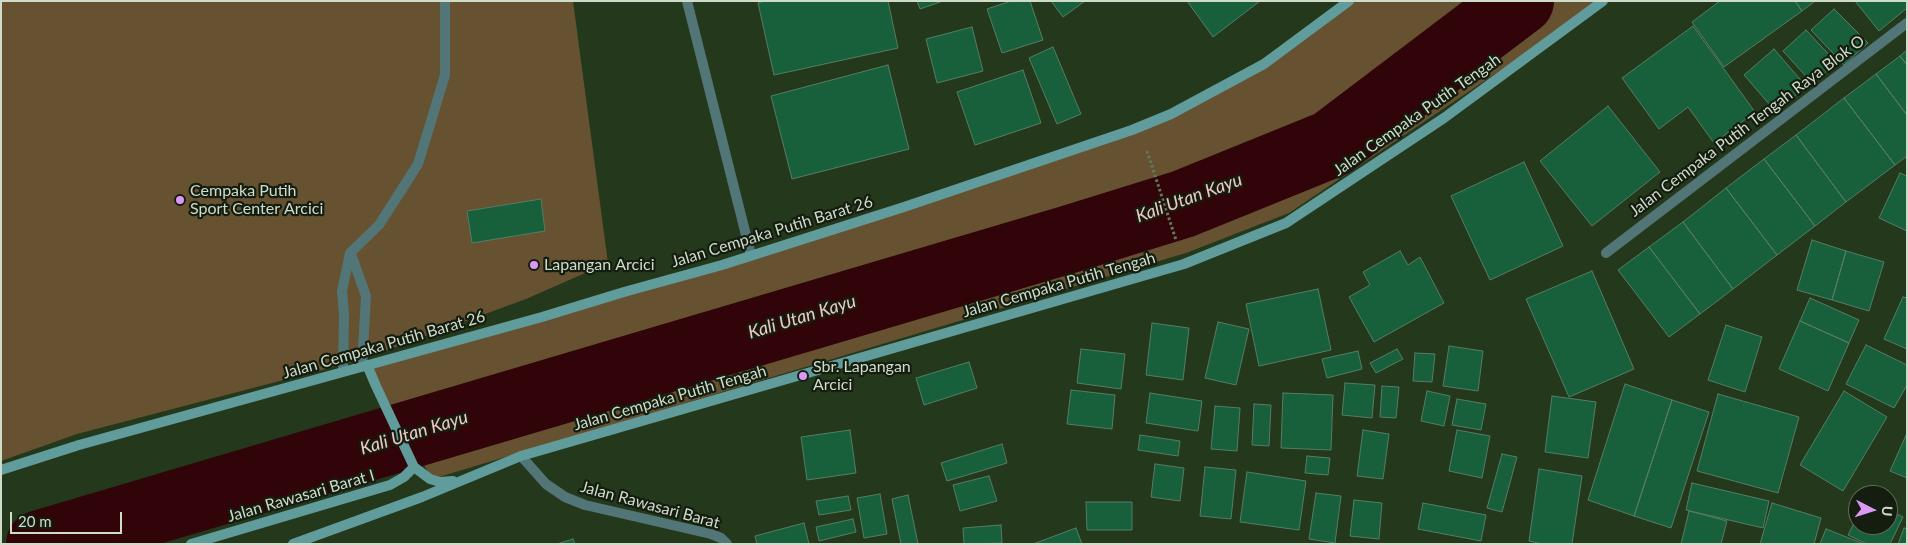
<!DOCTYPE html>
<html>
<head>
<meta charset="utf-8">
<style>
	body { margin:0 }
	#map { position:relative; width:1908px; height:545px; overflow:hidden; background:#24391b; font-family:Lato,sans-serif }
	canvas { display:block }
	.frame { position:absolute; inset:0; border:2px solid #cfdcca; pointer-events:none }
	.north { position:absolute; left:1848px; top:485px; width:50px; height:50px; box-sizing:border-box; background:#141d10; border:1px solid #5f695a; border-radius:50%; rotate:95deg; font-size:14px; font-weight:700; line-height:20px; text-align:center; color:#cfdcca }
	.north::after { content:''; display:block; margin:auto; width:18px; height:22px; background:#dc99f4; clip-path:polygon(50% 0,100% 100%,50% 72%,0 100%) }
	.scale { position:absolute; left:10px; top:512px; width:112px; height:22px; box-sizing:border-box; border:2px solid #cfdcca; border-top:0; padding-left:6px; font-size:15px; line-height:18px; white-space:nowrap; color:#cfdcca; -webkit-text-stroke:4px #141d10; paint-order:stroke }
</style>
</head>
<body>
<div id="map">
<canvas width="1908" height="545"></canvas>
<div class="frame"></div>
<div class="north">U</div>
<div class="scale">20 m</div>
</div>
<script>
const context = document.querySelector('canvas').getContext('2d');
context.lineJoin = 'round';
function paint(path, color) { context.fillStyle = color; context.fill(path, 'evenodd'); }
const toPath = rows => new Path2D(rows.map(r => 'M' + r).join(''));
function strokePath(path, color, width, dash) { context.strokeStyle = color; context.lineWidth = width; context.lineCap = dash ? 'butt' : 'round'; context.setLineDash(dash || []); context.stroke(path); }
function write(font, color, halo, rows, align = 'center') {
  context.font = font + ' Lato,sans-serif'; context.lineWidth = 4.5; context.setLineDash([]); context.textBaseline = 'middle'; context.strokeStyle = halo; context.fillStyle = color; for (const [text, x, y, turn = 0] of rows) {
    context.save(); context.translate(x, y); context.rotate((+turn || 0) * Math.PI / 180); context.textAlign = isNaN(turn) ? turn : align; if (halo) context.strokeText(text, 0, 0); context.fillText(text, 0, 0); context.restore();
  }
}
paint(toPath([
	[1,1,573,1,608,263,526,299,360,360,77,434,1,461],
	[1349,1,1603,1,1289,213,1186,253,432,479,370,368,624,292,1132,130,1210,94]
]), '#665130');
strokePath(toPath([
	[40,544,1070,239,1183,204,1331,144,1520,1]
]), '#31040a', 68);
const building = toPath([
	[765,1,888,1,898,48,774,75,758,3,765,1],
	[917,1,943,1,920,9,917,1],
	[1011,1,1030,1,1043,40,1002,53,987,9,1011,1],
	[1051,1,1085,1,1063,17,1051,1],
	[1187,1,1260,1,1213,37,1187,1],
	[1720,1,1795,1,1802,11,1724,67,1692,22,1720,1],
	[1795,1,1815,1,1802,11,1795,1],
	[1855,1,1907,1,1907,8,1879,31,1855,1],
	[1834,9,1868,43,1844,65,1811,30,1834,9],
	[1693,26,1755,112,1714,143,1688,107,1659,129,1622,78,1693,26],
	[972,27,983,71,937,83,926,39,972,27],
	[1806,30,1836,62,1813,84,1783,51,1806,30],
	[1053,47,1081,114,1057,124,1029,58,1053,47],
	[1774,49,1806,86,1776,112,1744,75,1774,49],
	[1907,50,1907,65,1900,56,1907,50],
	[1900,56,1907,65,1907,115,1876,74,1900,56],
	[888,65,909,149,792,179,771,96,888,65],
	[1023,70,1041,123,975,145,957,92,1023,70],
	[1876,74,1907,115,1907,156,1895,165,1844,98,1876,74],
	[1844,98,1895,165,1846,202,1796,135,1844,98],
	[1608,106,1660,172,1592,226,1540,161,1608,106],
	[1796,135,1846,202,1815,226,1764,159,1796,135],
	[1764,159,1815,226,1777,255,1726,188,1764,159],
	[1524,162,1563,246,1490,280,1451,196,1524,162],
	[1900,173,1907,176,1907,231,1879,218,1900,173],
	[1726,188,1777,255,1733,289,1683,222,1726,188],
	[541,199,545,231,472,243,467,211,541,199],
	[1683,222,1733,289,1700,314,1649,247,1683,222],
	[1812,240,1846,251,1832,300,1797,290,1812,240],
	[1649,247,1700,314,1669,337,1618,270,1649,247],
	[1400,251,1408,265,1420,257,1444,303,1374,342,1349,297,1370,285,1363,272,1400,251],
	[1846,251,1884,262,1869,311,1832,300,1846,251],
	[1592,271,1634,369,1569,397,1526,299,1592,271],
	[1318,289,1331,350,1259,366,1246,304,1318,289],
	[1903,297,1907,298,1907,349,1884,339,1903,297],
	[1810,298,1859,320,1849,343,1800,321,1810,298],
	[1800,321,1849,343,1828,391,1779,369,1800,321],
	[1218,322,1249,329,1236,385,1205,378,1218,322],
	[1152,323,1189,328,1183,380,1146,375,1152,323],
	[1726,325,1762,337,1745,392,1708,380,1726,325],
	[1866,345,1907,365,1907,385,1894,408,1846,384,1866,345],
	[1449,346,1483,351,1478,391,1443,386,1449,346],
	[1081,349,1125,354,1121,389,1077,383,1081,349],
	[1397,349,1403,359,1376,373,1370,363,1397,349],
	[1358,351,1362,369,1327,378,1322,359,1358,351],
	[1415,353,1435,354,1432,382,1413,381,1415,353],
	[969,362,977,388,924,405,916,378,969,362],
	[1345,383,1375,385,1372,418,1342,415,1345,383],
	[1625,384,1672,400,1634,516,1588,500,1625,384],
	[1382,386,1399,387,1396,418,1380,417,1382,386],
	[1071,390,1115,395,1112,429,1067,424,1071,390],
	[1427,391,1450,396,1444,426,1421,421,1427,391],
	[1844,391,1887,417,1843,491,1800,465,1844,391],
	[1150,393,1202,401,1198,431,1146,423,1150,393],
	[1283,393,1333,395,1331,450,1281,448,1283,393],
	[1718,394,1799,417,1778,493,1697,471,1718,394],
	[1552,396,1596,402,1588,458,1545,452,1552,396],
	[1457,399,1486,404,1481,430,1452,425,1457,399],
	[1672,400,1709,412,1671,528,1634,516,1672,400],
	[1254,404,1271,405,1269,446,1252,445,1254,404],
	[1215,406,1240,408,1237,451,1211,449,1215,406],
	[850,430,856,473,807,480,801,437,850,430],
	[1363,430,1389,434,1383,479,1357,476,1363,430],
	[1457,430,1490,436,1482,478,1449,471,1457,430],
	[1907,433,1907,478,1890,471,1907,433],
	[1140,435,1180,441,1178,456,1138,450,1140,435],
	[1002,444,1007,463,947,481,941,463,1002,444],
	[1502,454,1517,457,1502,512,1487,508,1502,454],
	[1307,456,1330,458,1328,475,1305,473,1307,456],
	[1155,464,1184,468,1180,501,1151,497,1155,464],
	[1205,467,1236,470,1231,519,1200,516,1205,467],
	[1539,469,1582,476,1572,544,1543,544,1529,541,1539,469],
	[1247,472,1306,481,1299,530,1240,522,1247,472],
	[989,476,997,501,960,511,953,485,989,476],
	[1692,483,1769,501,1763,528,1686,510,1692,483],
	[1316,493,1341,496,1335,543,1309,539,1316,493],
	[880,494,887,534,864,538,857,498,880,494],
	[908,495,918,544,901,544,892,499,908,495],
	[848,496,851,510,819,515,816,501,848,496],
	[1354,500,1382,503,1379,539,1350,536,1354,500],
	[1086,502,1132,502,1132,530,1087,530,1086,502],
	[1423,503,1486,515,1481,541,1418,529,1423,503],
	[1772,503,1821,518,1814,544,1760,544,1772,503],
	[1888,510,1903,517,1890,544,1867,544,1848,535,1858,515,1858,525,1888,525,1888,510],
	[1689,511,1727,521,1721,544,1681,544,1689,511],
	[853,519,856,532,819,541,816,527,853,519],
	[804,523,809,544,757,544,755,536,804,523],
	[1001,525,1002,543,964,544,963,528,1001,525],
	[1076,528,1082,544,1033,544,1076,528],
	[1904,528,1907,529,1907,544,1898,544,1904,528],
	[1826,529,1864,544,1820,544,1826,529],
	[573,539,575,544,557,544,573,539]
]);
paint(building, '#185f3c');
strokePath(building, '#567d65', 1);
strokePath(toPath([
	[1147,151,1176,240]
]), '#65775d', 3, [2.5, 2.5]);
strokePath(toPath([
	[351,254,366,296,362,366],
	[343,371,344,315,342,291,350,253,379,225,418,164,445,75,445,1]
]), '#527677', 10);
strokePath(toPath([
	[687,1,751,255],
	[1606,253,1907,23],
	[521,456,546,484,565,497,585,505,711,534,721,538,727,544]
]), '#527677', 10);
strokePath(toPath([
	[367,365,376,386,414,467,430,479,440,482,453,481],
	[1,470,79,445,542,317,624,292,722,265,904,207,1132,130,1171,114,1264,64,1349,1],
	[191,544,390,485,404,477,414,467],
	[293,544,422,497,521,456,1184,264,1286,223,1444,118,1603,1]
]), '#619c9d', 10);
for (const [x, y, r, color] of [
	[180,200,5,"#dc99f4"],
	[534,265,5,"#dc99f4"],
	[803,376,5,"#dc99f4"]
]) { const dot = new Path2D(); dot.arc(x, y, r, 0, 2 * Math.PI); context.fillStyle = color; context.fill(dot); strokePath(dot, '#141d10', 2); }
write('16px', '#cfdcca', '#141d10', [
	["Jalan Cempaka Putih Tengah",1417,115,-35],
	["Jalan Cempaka Putih Tengah Raya Blok O",1747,126,-37],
	["Jalan Cempaka Putih Barat 26",772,232,-17],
	["Jalan Cempaka Putih Tengah",1059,285,-16],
	["Jalan Cempaka Putih Barat 26",384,345,-16],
	["Jalan Cempaka Putih Tengah",670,398,-16],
	["Jalan Rawasari Barat I",301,496,-16],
	["Jalan Rawasari Barat",650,505,15]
]);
write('16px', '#cfdcca', '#141d10', [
	["Cempaka Putih",190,191],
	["Sport Center Arcici",190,209],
	["Lapangan Arcici",544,265],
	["Sbr. Lapangan",813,367],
	["Arcici",813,385]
], 'left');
write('italic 18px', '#f2c7c8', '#141d10', [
	["Kali Utan Kayu",1189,198,-20],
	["Kali Utan Kayu",802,317,-17],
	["Kali Utan Kayu",414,433,-17]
]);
</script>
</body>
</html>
